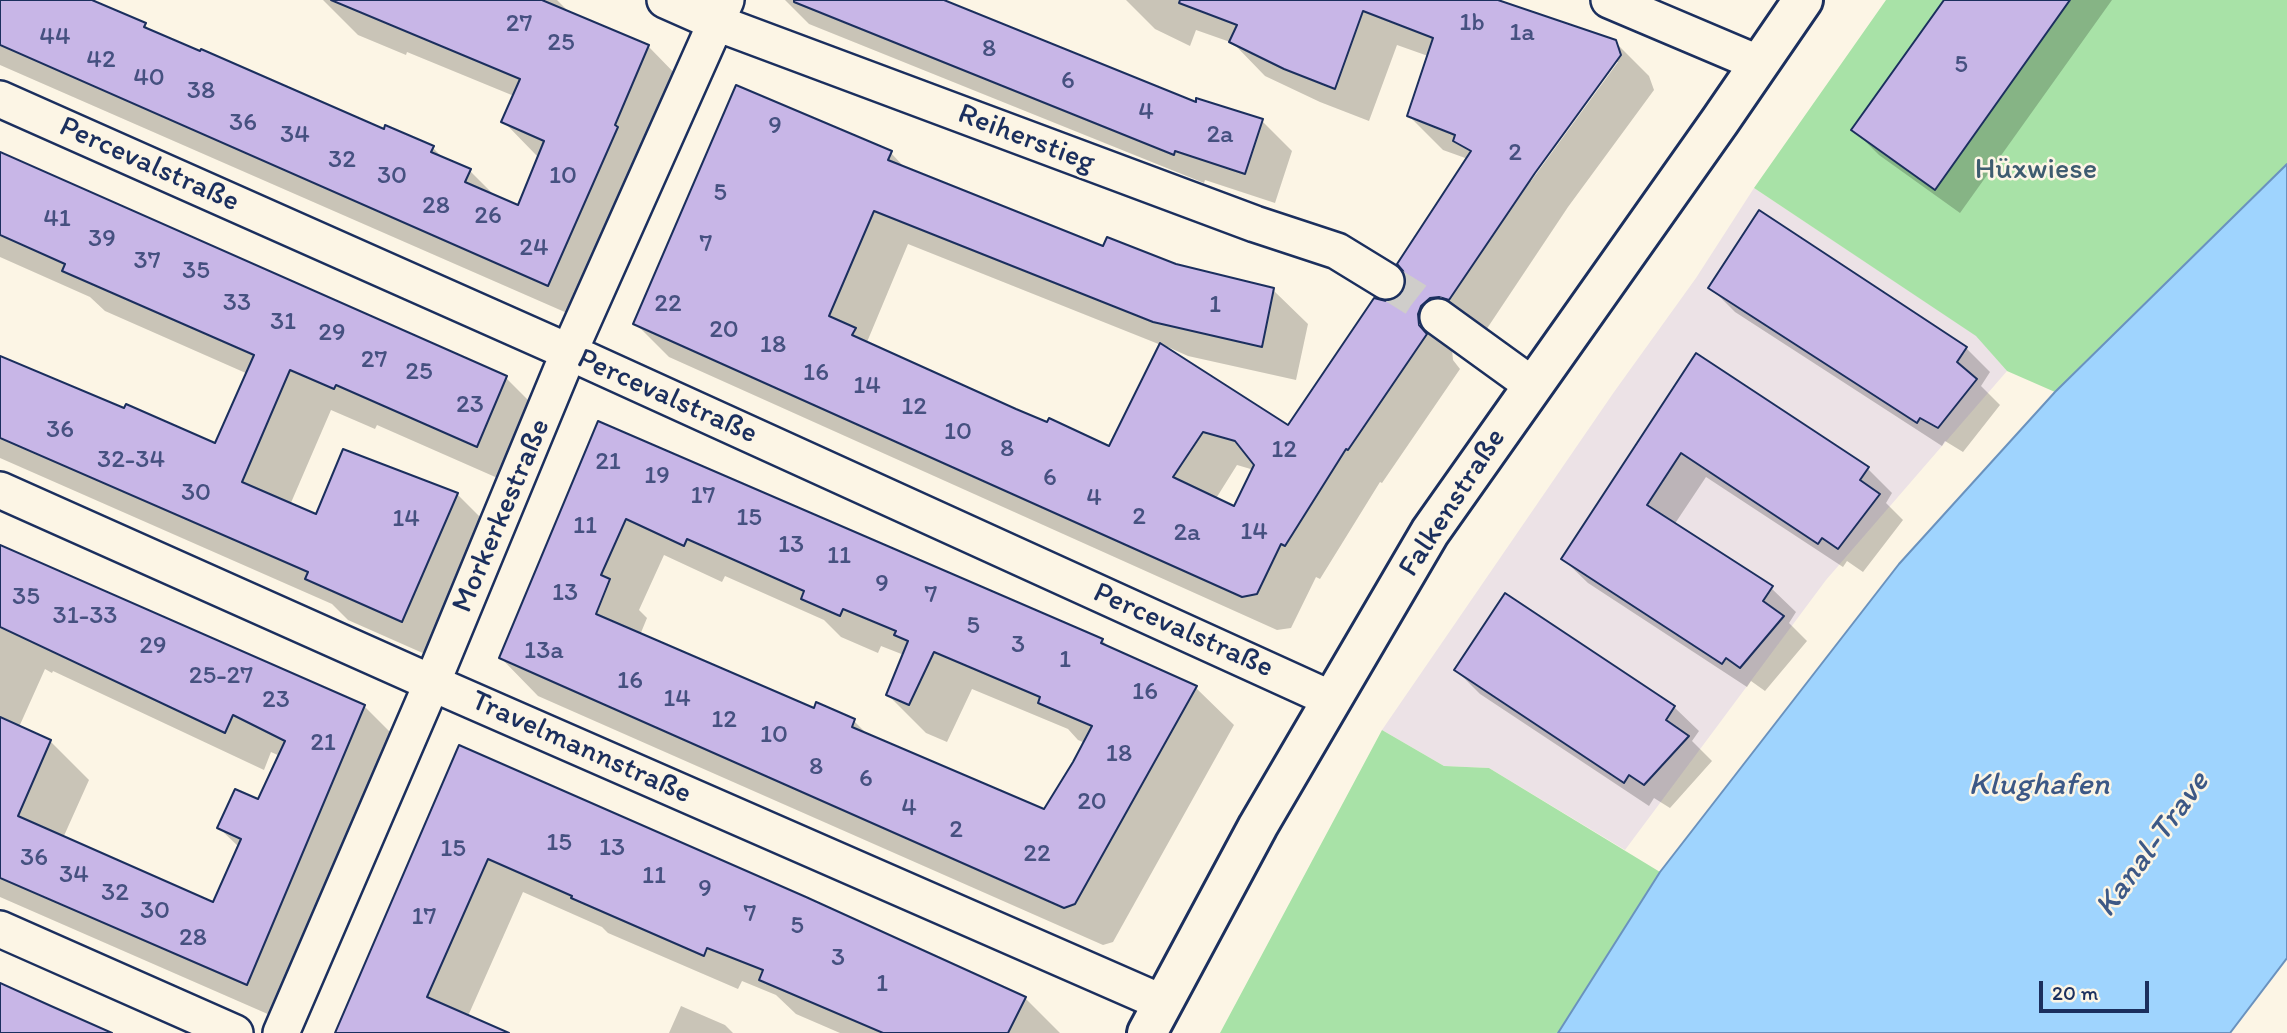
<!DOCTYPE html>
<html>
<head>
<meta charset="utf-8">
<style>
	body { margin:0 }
	#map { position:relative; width:2287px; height:1033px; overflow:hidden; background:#fcf5e5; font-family:Itim,sans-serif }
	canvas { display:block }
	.scale { position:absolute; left:2039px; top:981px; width:110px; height:32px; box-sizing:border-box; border:4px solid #1b2f5e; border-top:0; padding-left:9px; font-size:21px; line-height:24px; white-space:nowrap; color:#1b2f5e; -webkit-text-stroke:5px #fcf5e5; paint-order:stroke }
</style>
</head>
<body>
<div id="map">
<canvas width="2287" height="1033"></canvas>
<div class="scale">20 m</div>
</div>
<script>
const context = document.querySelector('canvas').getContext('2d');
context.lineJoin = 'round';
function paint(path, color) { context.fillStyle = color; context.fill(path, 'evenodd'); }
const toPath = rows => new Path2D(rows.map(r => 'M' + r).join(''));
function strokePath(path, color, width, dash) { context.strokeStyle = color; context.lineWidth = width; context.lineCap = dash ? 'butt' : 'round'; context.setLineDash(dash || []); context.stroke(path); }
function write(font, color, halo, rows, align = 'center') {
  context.font = font + ' Itim,sans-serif'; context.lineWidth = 5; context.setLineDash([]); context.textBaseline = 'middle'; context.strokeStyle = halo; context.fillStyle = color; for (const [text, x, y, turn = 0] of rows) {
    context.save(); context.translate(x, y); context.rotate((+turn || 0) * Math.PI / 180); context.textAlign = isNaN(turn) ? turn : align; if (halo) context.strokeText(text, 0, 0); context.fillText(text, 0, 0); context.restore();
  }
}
paint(toPath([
	[1754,188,1977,336,2007,371,1826,580,1625,850,1489,768,1444,766,1382,730,1614,392,1696,278]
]), '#ece2e6');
paint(toPath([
	[1886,0,2287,0,2287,164,2055,392,2007,371,1976,336,1754,188],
	[1382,730,1444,766,1489,768,1660,872,1558,1033,1220,1033]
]), '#a8e2a7');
const water = toPath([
	[2287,164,2287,958,2230,1033,1558,1033,1660,872,1899,564,2055,392,2287,164]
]);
paint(water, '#9fd4fe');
strokePath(water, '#6a92be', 2);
paint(toPath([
	[0,0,95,0,100,5,145,25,153,33,385,131,433,148,445,160,470,171,496,197,519,207,538,157,503,121,514,96,407,52,406,55,358,35,323,0,557,0,572,15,648,46,683,82,583,320,0,65],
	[785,0,938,0,1197,104,1262,121,1292,151,1275,203,1205,180,1204,183,809,24],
	[1126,0,1493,0,1615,42,1649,76,1654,90,1568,207,1484,333,1455,340,1452,349,1453,360,1460,369,1382,483,1380,482,1320,579,1316,577,1291,628,1277,630,669,357,635,323,891,153,907,170,1104,248,1273,290,1308,324,1296,380,1188,356,1168,347,1167,349,1288,428,1386,303,1397,300,1405,292,1468,159,1443,150,1409,116,1428,56,1397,45,1369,121,1320,102,1265,76,1233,43,1196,30,1190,46,1155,29],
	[1613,62,1618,62,1531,181,1528,179],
	[908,244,1161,345,1110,448,1016,411,867,342],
	[1237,465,1254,470,1234,509,1215,500],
	[1946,0,2112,0,1960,213,1879,155,1854,130],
	[0,154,506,378,547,419,518,487,377,425,375,429,331,410,290,505,317,516,457,494,498,535,443,662,348,620,332,604,0,458,0,358,216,445,248,374,105,311,90,297,0,257],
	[1711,288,1966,348,1990,372,1981,386,2000,405,1963,452,1945,441,1942,446,1735,312],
	[1697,356,1868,469,1892,493,1886,503,1903,520,1863,572,1847,561,1843,567,1706,477,1674,525,1771,588,1796,612,1789,623,1807,641,1765,691,1751,681,1747,687,1588,583,1563,559],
	[599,423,1102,640,1112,650,1196,688,1234,725,1113,942,1103,945,538,696,501,658],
	[664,555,722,582,725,576,824,620,841,637,878,653,881,646,904,655,888,695,926,733,947,742,972,689,1068,729,1078,740,1085,743,1045,811,869,736,854,721,815,710,640,635,647,618,639,610],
	[0,547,364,706,403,745,286,1022,0,897],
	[45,669,52,673,53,671,264,770,271,752,280,756,259,802,219,828,239,847,214,905,63,838,89,780,50,741,19,727],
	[1505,595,1674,707,1699,731,1692,741,1712,761,1670,808,1654,798,1649,806,1480,694,1456,670],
	[460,747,805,898,1025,998,1060,1033,840,1033,796,1014,776,995,742,981,738,989,608,933,602,927,523,892,468,1016,507,1033,348,1033],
	[681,1006,725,1025,733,1033,669,1033]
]), '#0003');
const building = toPath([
	[0,0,92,0,146,23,144,27,200,51,201,49,384,129,385,125,434,146,431,152,471,169,465,182,518,205,544,141,501,122,520,79,331,0,542,0,649,45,615,125,618,127,548,286,0,45,0,0],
	[794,0,944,0,1196,102,1196,98,1263,119,1245,174,1175,151,1174,155,794,2,794,0],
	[1180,0,1498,0,1616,40,1621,55,1535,173,1449,300,1439,297,1430,298,1421,306,1418,314,1419,325,1427,334,1348,450,1346,449,1285,546,1281,544,1257,594,1242,597,633,324,736,85,892,151,888,160,1103,246,1107,237,1176,264,1274,288,1262,347,1153,322,874,211,829,316,856,328,852,335,1016,409,1047,422,1049,418,1109,446,1160,343,1288,425,1374,298,1386,301,1395,299,1403,292,1406,281,1403,271,1397,264,1471,151,1453,141,1455,135,1407,116,1433,38,1363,11,1335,89,1284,69,1229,42,1237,25,1179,3,1180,0],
	[1203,432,1235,441,1254,465,1234,506,1173,477,1203,432],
	[1944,0,2070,0,1935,190,1851,130,1944,0],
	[0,152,507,376,477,447,336,385,334,389,290,370,242,482,316,514,343,449,458,493,402,622,305,579,308,572,0,438,0,356,124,408,126,404,215,443,254,355,62,271,65,264,0,235,0,152],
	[1759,210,1967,347,1957,362,1977,379,1938,428,1920,418,1917,423,1708,288,1759,210],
	[1696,353,1869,467,1860,480,1880,494,1838,549,1822,538,1818,544,1681,453,1647,505,1773,586,1763,601,1784,616,1740,668,1726,658,1722,664,1561,559,1696,353],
	[598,421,1103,639,1101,643,1197,686,1075,904,1064,908,499,658,598,421],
	[626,519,684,546,687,539,804,591,801,599,840,616,843,609,896,631,894,635,908,641,886,695,909,705,934,652,1040,697,1038,703,1092,726,1073,762,1044,809,852,727,855,719,816,702,814,708,596,614,610,579,601,575,626,519],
	[0,545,365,705,247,985,0,878,0,717,51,740,18,816,213,902,241,839,217,828,235,789,258,799,285,741,233,715,225,733,0,627,0,545],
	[1505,593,1675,706,1666,720,1689,736,1644,785,1629,775,1624,783,1454,670,1505,593],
	[459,745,806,897,1026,997,1008,1033,883,1033,759,980,763,970,707,948,704,956,571,898,572,896,488,859,427,997,509,1033,335,1033,459,745],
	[0,983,51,1006,112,1033,0,1033,0,983]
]);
paint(building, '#c8b6e7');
strokePath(building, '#1b2f5e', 2);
strokePath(toPath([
	[1386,281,1415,299,1438,317]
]), '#cfcdca', 35, [35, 18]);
const minor = toPath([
	[665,0,717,23,1255,224,1337,251,1386,281],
	[1609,0,1760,64],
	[0,99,569,352,1331,699],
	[1438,317,1532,385],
	[0,490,432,683,1163,1003],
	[0,929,235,1033],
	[281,1033,432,683,569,352,726,0]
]);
const secondary = toPath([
	[1147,1033,1258,826,1430,532,1720,121,1803,0]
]);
strokePath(minor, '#1b2f5e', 40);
strokePath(secondary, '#1b2f5e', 44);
strokePath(minor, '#fcf5e5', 35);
strokePath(secondary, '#fcf5e5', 38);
write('26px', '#465180', null, [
	["1b",1472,23],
	["27",519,24],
	["1a",1522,33],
	["44",55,37],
	["25",561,43],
	["8",989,49],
	["42",101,60],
	["5",1961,65],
	["40",149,78],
	["6",1068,81],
	["38",201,91],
	["4",1146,112],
	["36",243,123],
	["9",775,126],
	["34",295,135],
	["2a",1220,135],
	["2",1515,153],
	["32",342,160],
	["30",392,176],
	["10",563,176],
	["5",720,193],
	["28",436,206],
	["26",488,216],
	["41",57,219],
	["39",102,239],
	["7",706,244],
	["24",534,248],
	["37",147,261],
	["35",196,271],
	["33",237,303],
	["22",668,304],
	["1",1215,305],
	["31",283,322],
	["20",724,330],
	["29",332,333],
	["18",773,345],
	["27",374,360],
	["25",419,372],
	["16",816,373],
	["14",867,386],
	["23",470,405],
	["12",914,407],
	["36",60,430],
	["10",958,432],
	["8",1007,449],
	["12",1284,450],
	["32-34",131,460],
	["21",608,462],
	["19",657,476],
	["6",1050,478],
	["30",196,493],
	["17",703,496],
	["4",1094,498],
	["2",1139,517],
	["15",749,518],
	["14",406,519],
	["11",585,526],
	["14",1254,532],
	["2a",1187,533],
	["13",791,545],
	["11",839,556],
	["9",882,584],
	["13",565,593],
	["7",931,595],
	["35",26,597],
	["31-33",85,616],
	["5",973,626],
	["3",1018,645],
	["29",153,646],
	["13a",544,651],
	["1",1065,660],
	["25-27",221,676],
	["16",630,681],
	["16",1145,692],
	["14",677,699],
	["23",276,700],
	["12",724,720],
	["10",774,735],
	["21",323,743],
	["18",1119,754],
	["8",816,767],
	["6",866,779],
	["20",1092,802],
	["4",909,808],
	["2",956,830],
	["15",559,843],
	["13",612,848],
	["15",453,849],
	["22",1037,854],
	["36",34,858],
	["34",74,875],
	["11",654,876],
	["9",705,889],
	["32",115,893],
	["30",155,911],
	["7",750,914],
	["17",424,917],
	["5",797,926],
	["28",193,938],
	["3",838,958],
	["1",882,984]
]);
write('30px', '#1b2f5e', '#fcf5e5', [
	["Reiherstieg",1026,139,21],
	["Percevalstraße",149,165,24],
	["Percevalstraße",667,397,24],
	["Falkenstraße",1453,503,-57],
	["Morkerkestraße",502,516,-67],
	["Percevalstraße",1183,631,24],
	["Travelmannstraße",581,748,24]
]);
write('30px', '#3e5c70', '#fcf5e5', [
	["Hüxwiese",2036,170]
]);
write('italic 32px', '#3c5886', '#fcf5e5', [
	["Klughafen",2039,786],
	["Kanal-Trave",2153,845,-54]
]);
</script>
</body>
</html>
